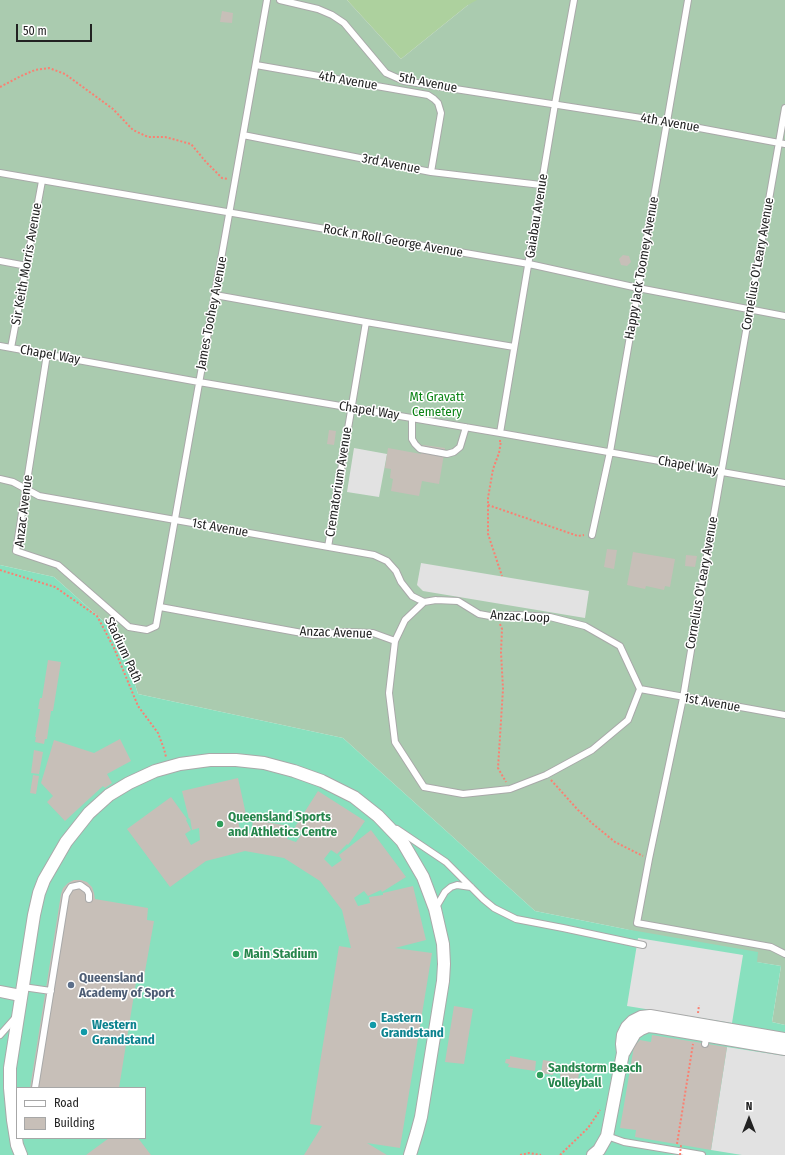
<!DOCTYPE html>
<html>
<head>
<meta charset="utf-8">
<style>
	body { margin:0 }
	#map { position:relative; width:785px; height:1155px; overflow:hidden; background:#f2efe9; font-family:"Fira Sans Condensed",sans-serif }
	canvas { display:block }
	.legend { position:absolute; left:16px; top:1087px; width:130px; height:52px; box-sizing:border-box; background:#fff; border:1px solid #a7a7a7; margin:0; padding:5px 7px; list-style:none; font-size:12px; color:#222 }
	.legend li { display:flex; align-items:center; gap:8px; height:20px }
	.legend b { width:20px; border:1px solid #a7a7a7 }
	.north { position:absolute; left:729px; top:1099px; width:40px; height:40px; -webkit-text-stroke:3px #fff; paint-order:stroke; rotate:0deg; font-size:11px; font-weight:700; line-height:16px; text-align:center; color:#222 }
	.north::after { content:''; display:block; margin:auto; width:14px; height:18px; background:#222; clip-path:polygon(50% 0,100% 100%,50% 72%,0 100%) }
	.scale { position:absolute; left:16px; top:24px; width:76px; height:18px; box-sizing:border-box; border:2px solid #222; border-top:0; padding-left:5px; font-size:12px; line-height:14px; white-space:nowrap; color:#222; -webkit-text-stroke:3px #fff; paint-order:stroke }
</style>
</head>
<body>
<div id="map">
<canvas width="785" height="1155"></canvas>
<ul class="legend">
<li><b style="height:5px;background:#fff"></b>Road</li>
<li><b style="height:11px;background:#c7bfb8"></b>Building</li>
</ul>
<div class="north">N</div>
<div class="scale">50 m</div>
</div>
<script>
const context = document.querySelector('canvas').getContext('2d');
context.lineJoin = 'round';
function paint(path, color) { context.fillStyle = color; context.fill(path, 'evenodd'); }
const toPath = rows => new Path2D(rows.map(r => 'M' + r).join(''));
function strokePath(path, color, width, dash) { context.strokeStyle = color; context.lineWidth = width; context.lineCap = dash ? 'butt' : 'round'; context.setLineDash(dash || []); context.stroke(path); }
function write(font, color, halo, rows, align = 'center') {
  context.font = font + ' "Fira Sans Condensed",sans-serif'; context.lineWidth = 3; context.setLineDash([]); context.textBaseline = 'middle'; context.strokeStyle = halo; context.fillStyle = color; for (const [text, x, y, turn = 0] of rows) {
    context.save(); context.translate(x, y); context.rotate((+turn || 0) * Math.PI / 180); context.textAlign = isNaN(turn) ? turn : align; if (halo) context.strokeText(text, 0, 0); context.fillText(text, 0, 0); context.restore();
  }
}
paint(toPath([
	[347,0,560,0,468,5,401,59]
]), '#add19e');
paint(toPath([
	[0,0,347,0,401,59,468,5,477,0,785,0,785,1025,772,1022,781,966,756,962,625,929,535,911,343,738,138,694,119,635,54,577,0,565]
]), '#aacbaf');
paint(toPath([
	[0,565,54,577,119,635,138,694,343,738,535,911,625,929,758,952,757,962,781,966,772,1022,785,1025,785,1155,0,1155],
	[17,1088,145,1088,145,1138,17,1138]
]), '#88e0be');
paint(toPath([
	[354,448,387,454,379,497,347,492],
	[421,563,589,591,585,618,423,591,417,585],
	[638,938,743,955,732,1023,627,1006],
	[727,1047,785,1056,785,1155,742,1155,711,1150]
]), '#e2e2e2');
paint(toPath([
	[222,11,233,13,232,23,220,22],
	[623,255,629,256,631,262,627,266,621,265,619,259],
	[329,430,336,431,334,445,327,444],
	[423,445,445,448,439,484,422,481,419,496,391,491,393,479,390,478,391,469,385,468,388,448,421,454],
	[607,549,617,550,614,569,604,567],
	[633,552,675,559,670,587,665,586,664,590,646,586,645,589,627,585],
	[686,555,697,556,695,567,685,566],
	[48,660,61,662,53,711,51,711,47,739,45,739,44,744,35,742,36,737,35,737,40,709,38,709,40,698,42,698],
	[120,739,131,761,107,774,112,783,105,788,103,786,65,821,47,802,53,796,41,783,54,740,94,753],
	[34,750,43,752,39,774,31,773],
	[33,775,39,776,36,794,30,793],
	[238,778,247,819,238,821,241,834,251,833,253,820,290,826,287,839,296,842,303,832,295,827,318,791,365,821,348,845,347,844,337,854,331,850,324,859,332,867,342,860,339,855,371,830,406,877,382,892,381,890,368,896,364,891,354,898,358,906,370,903,369,897,383,895,383,893,413,886,426,940,395,948,432,953,400,1148,367,1143,387,1155,304,1155,322,1126,310,1124,339,946,351,948,342,910,320,881,284,858,245,851,206,861,170,887,127,829,171,797,187,819,186,820,191,830,185,834,191,845,200,840,199,828,192,830,190,818,189,819,182,791],
	[74,880,81,880,87,882,92,887,94,893,95,899,148,908,147,920,154,921,144,977,137,976,119,1088,30,1088,61,894,63,888,68,883],
	[454,1006,473,1009,464,1064,445,1062],
	[652,1035,727,1047,711,1150,635,1137,636,1130,620,1128,634,1046,640,1040,651,1042],
	[510,1056,536,1061,535,1071,508,1067,509,1064,505,1063,506,1059,510,1059],
	[543,1060,556,1062,553,1075,541,1073],
	[562,1064,580,1067,578,1080,560,1077],
	[109,1138,138,1138,151,1155,86,1155]
]), '#c7bfb8');
const service = toPath([
	[280,0,318,9,332,15,344,23,386,73,404,81,667,122,785,144],
	[256,65,428,95,434,99,438,103,441,113,431,172],
	[785,108,709,543,683,698,649,859,637,923,771,947,785,954],
	[243,135,431,172,541,185],
	[0,173,529,264,638,288,785,316],
	[0,261,27,266],
	[215,295,366,322,514,347],
	[0,346,199,382,500,433,785,483],
	[11,348,42,181],
	[47,354,16,551,58,565,129,627,147,630,156,626,267,0],
	[412,418,412,439,415,444,420,449,447,454,454,452,460,447,466,427],
	[500,433,555,104,574,0],
	[0,479,13,482,39,496,374,555,387,561,396,571,401,582,412,596,424,602],
	[592,535,610,452,688,0],
	[328,547,366,322],
	[436,600,458,601,479,614,490,616,518,615,550,617,585,626,620,646,640,689,628,720,592,750,546,775,510,789,463,794,424,787,395,742,389,693,395,641,405,620,424,602,436,600],
	[160,607,313,635,346,632,373,633,395,641],
	[640,689,785,715],
	[397,829,446,862,483,899,494,908,516,919,563,928,643,945],
	[435,909,445,892,451,887,457,885,471,887],
	[23,987,51,991],
	[0,989,16,992,21,996],
	[0,994,15,997,21,996],
	[0,1035,16,1017],
	[705,1044,707,1033],
	[35,1088,66,895,71,887,80,885,87,890,89,894,89,899],
	[607,1136,624,1142,702,1155]
]);
const minor = toPath([
	[624,1052,635,1033,641,1029,648,1026,657,1027,785,1049],
	[21,1155,17,1145,13,1120,10,1088,10,1068,34,915,39,893,44,880,66,842,89,813,109,795,129,783,155,771,180,764,210,760,236,760,264,763,294,771,322,781,354,797,378,816,402,841,423,877,435,909,443,944,444,964,443,981,421,1117,417,1132,410,1155],
	[593,1155,599,1150,607,1136,623,1053,622,1044,623,1035,627,1027,633,1021,641,1017,650,1016,785,1039]
]);
strokePath(service, '#a9a9a9', 8);
strokePath(minor, '#a9a9a9', 14);
strokePath(toPath([
	[0,87,21,76,35,70,49,68,65,74,113,109,133,130,148,137,165,137,191,144,206,162,222,178,228,179],
	[499,441,501,441,499,453,493,469,488,498,488,534,502,576],
	[488,505,578,536,584,535],
	[0,570,55,587,97,616,114,648,138,706,158,733,164,749,166,757],
	[500,624,502,629,501,652,503,689,498,768,506,782],
	[551,780,578,810,593,824,615,842,643,856],
	[698,1013,699,1005],
	[677,1144,693,1044],
	[520,1155,529,1153,541,1155],
	[560,1155,588,1128,600,1110]
]), '#fa8072', 2, [2, 2]);
strokePath(service, '#fff', 6);
strokePath(minor, '#fff', 12);
strokePath(toPath([
	[680,1155,681,1145]
]), '#fa8072', 2, [2, 2]);
for (const [x, y, r, color] of [
	[220,824,4,"#2e9e5b"],
	[236,954,4,"#2e9e5b"],
	[71,985,4,"#5c6f8a"],
	[373,1025,4,"#0f9aa8"],
	[84,1032,4,"#0f9aa8"],
	[540,1075,4,"#2e9e5b"]
]) { const dot = new Path2D(); dot.arc(x, y, r, 0, 2 * Math.PI); context.fillStyle = color; context.fill(dot); strokePath(dot, '#fff', 1.5); }
write('13px', '#222', '#fff', [
	["4th Avenue",348,81,10],
	["5th Avenue",428,83,11],
	["4th Avenue",670,123,10],
	["3rd Avenue",391,164,11],
	["Gaiabau Avenue",537,216,-81],
	["Rock n Roll George Avenue",393,241,10],
	["Sir Keith Morris Avenue",27,264,-80],
	["Cornelius O'Leary Avenue",758,264,-80],
	["Happy Jack Toomey Avenue",642,268,-80],
	["James Toohey Avenue",212,313,-79],
	["Chapel Way",50,355,10],
	["Chapel Way",369,411,9],
	["Chapel Way",688,466,10],
	["Crematorium Avenue",339,482,-81],
	["Anzac Avenue",24,511,-83],
	["1st Avenue",220,528,10],
	["Cornelius O'Leary Avenue",702,583,-80],
	["Anzac Loop",520,617,3],
	["Anzac Avenue",336,633,2],
	["Stadium Path",123,650,65],
	["1st Avenue",712,703,10]
]);
write('13px', '#0c8416', '#fff', [
	["Mt Gravatt",437,397],
	["Cemetery",437,412]
]);
write('bold 13px', '#27864d', '#fff', [
	["Queensland Sports",228,817],
	["and Athletics Centre",228,832],
	["Main Stadium",244,954],
	["Sandstorm Beach",548,1068],
	["Volleyball",548,1083]
], 'left');
write('bold 13px', '#4e5e75', '#fff', [
	["Queensland",79,978],
	["Academy of Sport",79,993]
], 'left');
write('bold 13px', '#0d838f', '#fff', [
	["Eastern",381,1018],
	["Grandstand",381,1033],
	["Western",92,1025],
	["Grandstand",92,1040]
], 'left');
</script>
</body>
</html>
